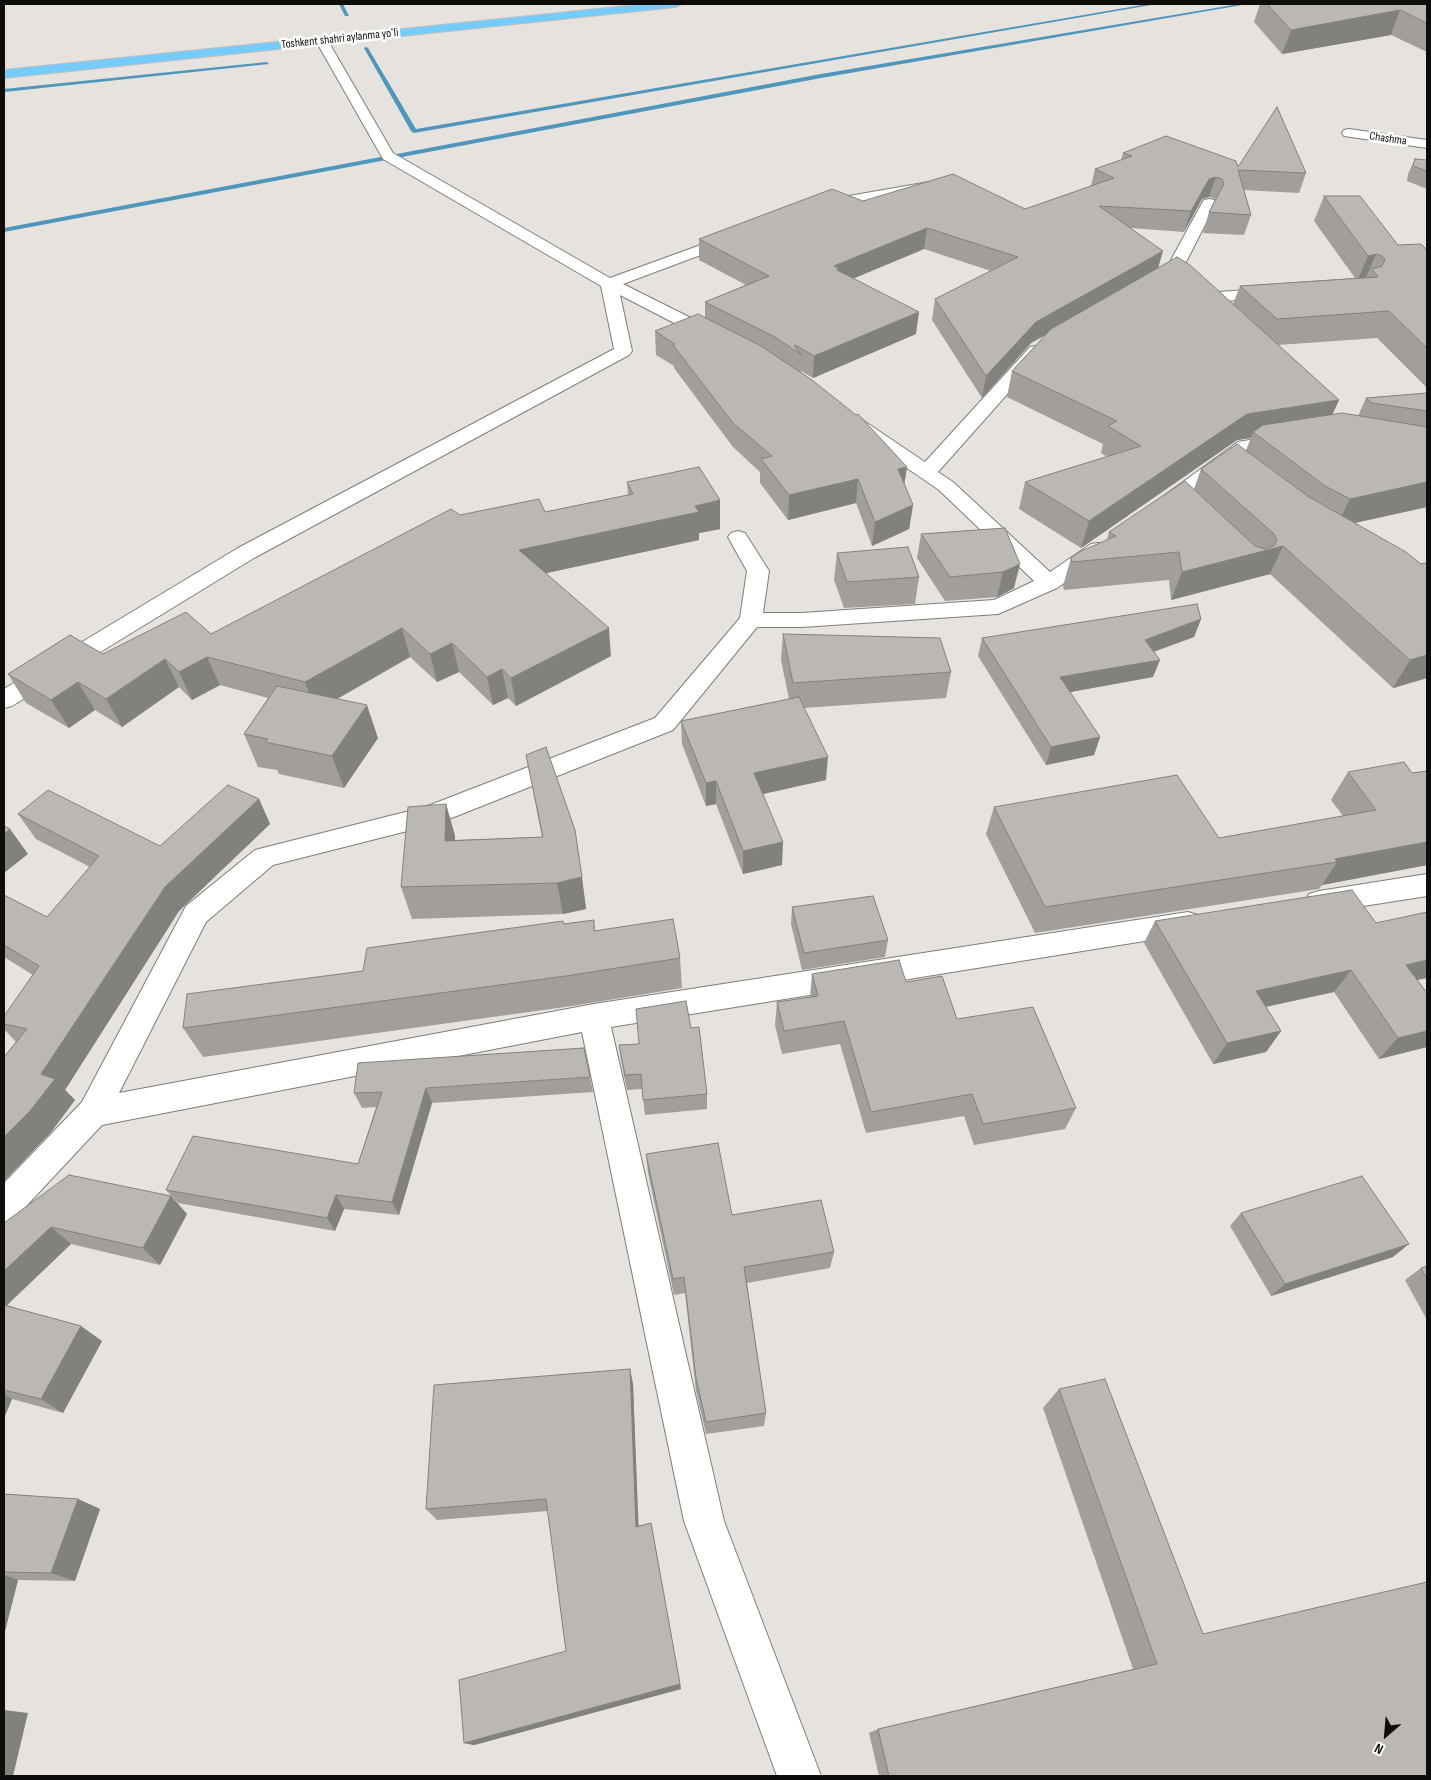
<!DOCTYPE html>
<html>
<head>
<meta charset="utf-8">
<style>
	body { margin:0 }
	#map { position:relative; width:1431px; height:1780px; overflow:hidden; background:#e6e2de; font-family:"Sofia Sans Condensed",sans-serif }
	canvas { display:block }
	.frame { position:absolute; inset:0; border:5px solid #0e0d0b; pointer-events:none }
	.north { position:absolute; left:1361px; top:1710px; width:50px; height:50px; -webkit-text-stroke:4px #fff; paint-order:stroke; rotate:207deg; font-size:14px; font-weight:700; line-height:20px; text-align:center; color:#0e0d0b }
	.north::after { content:''; display:block; margin:auto; width:18px; height:22px; background:#0e0d0b; clip-path:polygon(50% 0,100% 100%,50% 72%,0 100%) }
</style>
</head>
<body>
<div id="map">
<canvas width="1431" height="1780"></canvas>
<div class="frame"></div>
<div class="north">N</div>
</div>
<script>
const context = document.querySelector('canvas').getContext('2d');
context.lineJoin = 'round';
const toPath = rows => new Path2D(rows.map(r => 'M' + r).join(''));
function paint(path, color) { context.fillStyle = color; context.fill(path, 'evenodd'); }
function strokePath(path, color, width, dash) { context.strokeStyle = color; context.lineWidth = width; context.lineCap = dash ? 'butt' : 'round'; context.setLineDash(dash || []); context.stroke(path); }
function write(font, color, halo, rows, align = 'center') {
  context.font = font + ' "Sofia Sans Condensed",sans-serif'; context.lineWidth = 5; context.setLineDash([]); context.textBaseline = 'middle'; context.strokeStyle = halo; context.fillStyle = color; for (const [text, x, y, turn = 0] of rows) {
    context.save(); context.translate(x, y); context.rotate((+turn || 0) * Math.PI / 180); context.textAlign = isNaN(turn) ? turn : align; if (halo) context.strokeText(text, 0, 0); context.fillText(text, 0, 0); context.restore();
  }
}
paint(toPath([
	[339,4,343,4,349,16,345,16,339,4],
	[1148,4,1157,4,414,133,411,131,364,48,366,47,368,48,416,129,1148,4],
	[1239,4,1248,4,821,78,4,232,4,228,821,74,1239,4],
	[267,62,269,64,4,92,4,89,267,62]
]), '#4f96bc');
const minor = toPath([
	[322,37,328,41,393,153,610,278,728,235,738,235,741,238,738,241,623,284,721,333,724,337,721,341,715,342,709,341,620,295,632,351,629,355,254,558,12,706,4,708,4,689,238,548,614,349,601,286,383,159,316,41,322,37],
	[1349,129,1427,140,1427,148,1344,136,1342,133,1344,130,1349,129],
	[929,182,934,183,936,186,934,189,820,209,815,208,813,205,815,202,820,201,929,182],
	[1209,199,1214,200,1216,203,1182,270,1198,285,1196,288,1190,290,1184,288,1165,271,1202,203,1204,200,1209,199],
	[1273,288,1279,290,1281,293,1279,296,1205,303,1199,302,1197,298,1199,294,1205,293,1273,288],
	[1036,346,1042,347,1045,351,1042,355,938,472,953,482,1050,572,1091,544,1098,543,1105,544,1109,549,1105,554,1057,588,998,614,802,627,757,627,673,730,439,823,273,865,206,922,119,1093,594,1004,1188,912,1198,915,1202,923,1198,931,1188,934,611,1027,724,1521,821,1776,777,1776,684,1521,582,1032,102,1125,16,1217,4,1222,4,1183,82,1102,186,906,255,850,425,807,655,718,740,618,747,571,728,537,731,533,738,531,745,533,769,571,763,613,802,613,994,600,1034,581,939,490,850,429,848,425,850,421,857,419,864,421,925,462,1030,347,1036,346],
	[1285,434,1292,436,1295,440,1292,444,1251,451,1168,511,1161,513,1154,511,1151,507,1154,503,1238,442,1285,434],
	[1427,874,1427,896,1319,913,1309,910,1305,902,1309,894,1319,891,1427,874]
]);
const highway = toPath([
	[646,4,682,4,676,7,4,78,4,70,646,4]
]);
strokePath(minor, '#807d79', 2);
strokePath(highway, '#c0c0c0', 2);
paint(minor, '#fff');
paint(highway, '#75ccfc');
paint(toPath([
	[1260,4,1427,4,1427,52,1391,35,1282,54,1254,22],
	[1123,153,1238,167,1306,173,1299,193,1244,190,1251,215,1244,235,1203,233,1209,212,1216,199,1209,197,1202,199,1184,232,1131,228,1158,268,1233,304,1240,286,1355,278,1314,221,1324,196,1398,245,1427,250,1427,388,1377,338,1278,345,1339,400,1332,415,1358,416,1366,398,1427,393,1427,507,1355,523,1421,564,1427,564,1427,678,1393,688,1270,574,1171,600,1169,580,1064,590,1063,586,1071,558,1107,540,1109,532,1194,489,1201,469,1246,450,1251,438,1237,440,1081,548,1019,509,1025,482,1107,457,1101,453,1103,444,1007,397,1012,371,1045,335,1031,343,982,398,932,320,935,299,991,271,924,249,854,278,916,334,813,378,801,371,801,373,907,467,904,485,913,505,909,529,872,546,856,503,788,520,760,483,760,472,733,447,674,368,674,366,656,355,655,331,705,318,705,302,746,285,699,260,699,239,863,201,1025,209,1091,186,1095,169,1121,160],
	[1415,159,1427,160,1427,189,1407,181,1408,174],
	[627,482,720,529,699,533,699,540,546,573,611,656,516,706,508,698,493,705,459,672,437,682,410,657,337,699,378,738,344,788,279,774,277,770,258,767,244,734,268,698,220,685,192,700,179,687,122,727,95,710,69,728,26,703,8,674,103,654,211,634,460,515,545,512,628,495],
	[1005,528,1014,588,997,597,945,601,917,558,921,534],
	[837,553,919,577,915,604,844,608,834,580],
	[1201,619,1194,637,1154,652,1153,677,1070,692,1100,737,1094,755,1046,765,978,656,982,638],
	[783,634,951,672,946,698,804,708,826,780,763,794,782,865,743,874,716,804,706,806,682,744,681,721,789,699,781,660],
	[526,755,575,830,586,909,563,914,412,919,401,887,446,804,455,836,455,840,542,837],
	[1427,771,1427,865,1322,885,1319,889,1035,933,986,834,994,807,1219,838,1343,816,1331,800,1348,772,1412,773],
	[259,799,270,824,179,911,65,1090,75,1100,51,1132,4,1181,4,1057,16,1042,4,1029,4,1016,33,975,4,957,4,895,47,917,90,867,36,839,18,814,160,846],
	[792,907,888,940,885,957,802,970,791,924],
	[594,920,595,931,680,958,682,988,572,1006,203,1057,183,1028,363,971,564,924],
	[1155,921,1418,980,1427,1047,1379,1059,1334,992,1266,1007,1281,1031,1266,1052,1213,1064,1144,943],
	[812,974,906,982,957,1019,1076,1108,1065,1129,974,1145,964,1116,866,1133,840,1044,782,1054,775,1025,777,1002,810,997],
	[691,1028,707,1094,707,1109,645,1115,642,1089,627,1090,621,1061,619,1045,639,1044],
	[590,1077,593,1092,432,1103,399,1215,344,1209,335,1231,178,1203,166,1190,358,1164,376,1107,362,1108,354,1093],
	[646,1154,732,1215,834,1252,830,1268,747,1283,766,1413,764,1426,706,1434,696,1391,685,1293,674,1295,648,1173],
	[171,1196,187,1214,160,1265,71,1244,7,1305,102,1341,63,1413,12,1399,4,1418,4,1223],
	[1241,1213,1393,1257,1271,1296,1230,1226],
	[1427,1266,1427,1320,1405,1280,1421,1268],
	[630,1369,633,1384,638,1526,651,1523,681,1689,474,1745,464,1743,566,1651,548,1511,437,1520,426,1509],
	[1059,1389,1203,1634,1427,1776,879,1776,869,1733,878,1729,1133,1669,1043,1408],
	[4,1494,78,1499,100,1509,75,1581,18,1580,4,1635]
]), '#a19e9b');
paint(toPath([
	[1400,10,1391,35,1282,54,1291,30],
	[1216,177,1209,197,1202,199,1184,232,1191,211,1209,179],
	[927,228,924,249,838,285,834,266],
	[1163,251,1157,272,1031,343,982,398,986,376,1036,322],
	[1376,254,1365,280,1357,282,1368,256],
	[919,312,916,334,813,378,814,356],
	[1339,400,1327,426,1253,432,1251,438,1237,440,1081,548,1089,521,1247,414],
	[907,467,903,492,898,469],
	[858,479,856,503,788,520,789,495],
	[1427,482,1427,507,1336,527,1350,499],
	[720,500,720,529,699,533,699,540,524,578,519,550,695,506],
	[913,505,909,529,872,546,875,522],
	[1283,546,1270,574,1171,600,1182,572],
	[1020,564,1014,588,997,597,1003,572],
	[1201,619,1194,637,1138,657,1145,640],
	[402,628,410,657,316,711,305,682],
	[609,628,611,656,516,706,511,678],
	[452,643,459,672,437,682,430,654],
	[1427,655,1427,678,1393,688,1410,660],
	[207,657,220,685,192,700,179,672],
	[165,659,179,687,122,727,106,699],
	[1160,660,1153,677,1054,695,1060,677],
	[502,669,508,698,493,705,487,677],
	[78,682,95,710,69,728,51,700],
	[367,705,378,738,344,788,332,756],
	[1100,737,1094,755,1046,765,1051,747],
	[828,757,826,780,753,796,754,773],
	[716,781,716,804,706,806,706,783],
	[259,799,270,824,179,911,65,1090,75,1100,51,1132,4,1181,4,1137,41,1074,165,887],
	[446,804,455,836,454,873,445,841],
	[10,829,28,854,4,873,4,834],
	[783,842,782,865,743,874,743,851],
	[1427,842,1427,865,1322,885,1337,862,1335,859],
	[582,877,586,909,563,914,557,883],
	[1427,960,1427,978,1388,986,1406,965],
	[1351,970,1334,992,1241,1012,1256,991],
	[1281,1031,1266,1052,1213,1064,1227,1043],
	[1427,1031,1427,1047,1379,1059,1398,1038],
	[426,1088,432,1103,399,1215,392,1202],
	[336,1195,344,1209,335,1231,327,1218],
	[171,1196,187,1214,160,1265,143,1248],
	[51,1227,71,1244,4,1308,4,1271],
	[1409,1244,1393,1257,1271,1296,1285,1284],
	[81,1326,102,1341,63,1413,41,1399],
	[630,1369,633,1384,639,1537,636,1527],
	[4,1394,12,1399,4,1418],
	[78,1499,100,1509,75,1581,51,1573],
	[651,1523,681,1689,474,1745,464,1743,680,1684],
	[4,1575,18,1580,4,1635],
	[4,1710,28,1713,13,1776,4,1776]
]), '#83817e');
const building = toPath([
	[1267,4,1427,4,1427,23,1400,10,1291,30,1267,4],
	[1277,107,1306,173,1238,170,1251,215,1209,212,1224,184,1222,179,1216,177,1209,179,1191,211,1099,206,1163,251,1036,322,986,376,935,299,1018,257,927,228,834,266,839,269,837,270,919,312,814,356,795,345,794,346,802,355,775,337,705,302,769,276,699,239,832,189,863,201,953,174,1025,209,1114,178,1095,169,1132,156,1123,153,1166,136,1236,161,1238,167,1277,107],
	[1415,159,1427,160,1427,171,1413,166,1415,159],
	[1324,196,1360,196,1398,245,1421,244,1427,250,1427,348,1389,311,1277,319,1240,286,1378,277,1372,269,1382,266,1385,260,1382,256,1376,254,1368,256,1324,196],
	[1177,257,1190,265,1339,400,1247,414,1089,521,1025,482,1141,446,1108,426,1117,421,1012,371,1051,329,1177,257],
	[698,314,761,346,812,380,856,415,858,414,907,467,898,469,913,505,875,522,858,479,789,495,761,459,772,456,733,423,673,345,675,344,655,331,698,314],
	[1427,393,1427,411,1372,403,1366,398,1427,393],
	[1342,413,1427,427,1427,482,1350,499,1325,486,1253,432,1263,425,1342,413],
	[1237,444,1309,497,1406,552,1421,564,1425,563,1427,564,1427,655,1410,660,1283,546,1182,572,1179,552,1072,562,1071,558,1081,551,1116,536,1109,532,1185,481,1255,546,1265,549,1274,546,1277,539,1274,534,1201,469,1237,444],
	[699,467,720,500,695,506,699,512,519,550,609,628,511,678,502,669,487,677,452,643,430,654,402,628,305,682,207,657,179,672,165,659,106,699,78,682,51,700,8,674,70,635,103,654,186,612,211,634,451,509,460,515,539,499,545,512,633,494,627,482,699,467],
	[1005,528,1020,564,1003,572,950,577,921,534,1005,528],
	[908,547,919,577,847,582,837,553,908,547],
	[1197,604,1201,619,1145,640,1160,660,1060,677,1100,737,1051,747,982,638,1197,604],
	[783,634,940,638,951,672,793,683,783,634],
	[277,686,367,705,332,756,265,742,268,739,244,734,277,686],
	[799,697,828,757,754,773,783,842,743,851,716,781,706,783,681,721,799,697],
	[546,747,575,830,582,877,557,883,401,887,408,807,446,804,445,841,543,837,526,755,546,747],
	[1404,762,1412,773,1427,771,1427,842,1335,859,1337,862,1045,907,994,807,1177,775,1219,838,1376,810,1348,772,1404,762],
	[228,785,259,799,165,887,41,1074,55,1079,30,1111,4,1137,4,1057,27,1029,4,1024,4,1016,39,966,4,945,4,895,47,917,99,856,18,814,48,790,160,846,228,785],
	[4,826,10,829,4,834,4,826],
	[1352,890,1376,923,1427,912,1427,960,1406,965,1427,993,1427,1031,1398,1038,1351,970,1256,991,1281,1031,1227,1043,1155,921,1352,890],
	[873,896,888,940,804,953,792,907,873,896],
	[673,919,680,958,566,976,183,1028,187,994,363,971,367,948,563,921,564,924,594,920,594,931,673,919],
	[899,960,906,982,942,976,957,1019,1033,1007,1076,1108,983,1124,972,1094,871,1112,844,1021,784,1031,777,1002,818,996,812,974,899,960],
	[686,1001,691,1028,699,1027,707,1094,643,1100,641,1074,625,1075,619,1045,639,1044,636,1009,686,1001],
	[584,1048,590,1077,426,1088,392,1202,336,1195,327,1218,166,1190,193,1136,358,1164,382,1092,354,1093,358,1063,584,1048],
	[718,1143,732,1215,821,1200,834,1252,744,1267,766,1413,706,1422,696,1378,684,1277,673,1279,646,1154,718,1143],
	[69,1175,171,1196,143,1248,51,1227,4,1271,4,1223,69,1175],
	[1362,1176,1409,1244,1285,1284,1241,1213,1362,1176],
	[1427,1266,1427,1279,1421,1268,1427,1266],
	[4,1305,81,1326,41,1399,4,1390,4,1305],
	[630,1369,636,1527,651,1523,680,1684,464,1743,459,1680,566,1651,546,1499,426,1509,434,1385,630,1369],
	[1105,1379,1203,1634,1427,1582,1427,1776,889,1776,878,1729,1157,1664,1059,1389,1105,1379],
	[4,1494,78,1499,51,1573,4,1572,4,1494]
]);
paint(building, '#bbb8b4');
strokePath(building, '#83817e', 1);
write('12px', '#0e0d0b', '#fff', [
	["Toshkent shahri aylanma yoʻli",340,39,-6],
	["Chashma",1388,139,8]
]);
</script>
</body>
</html>
